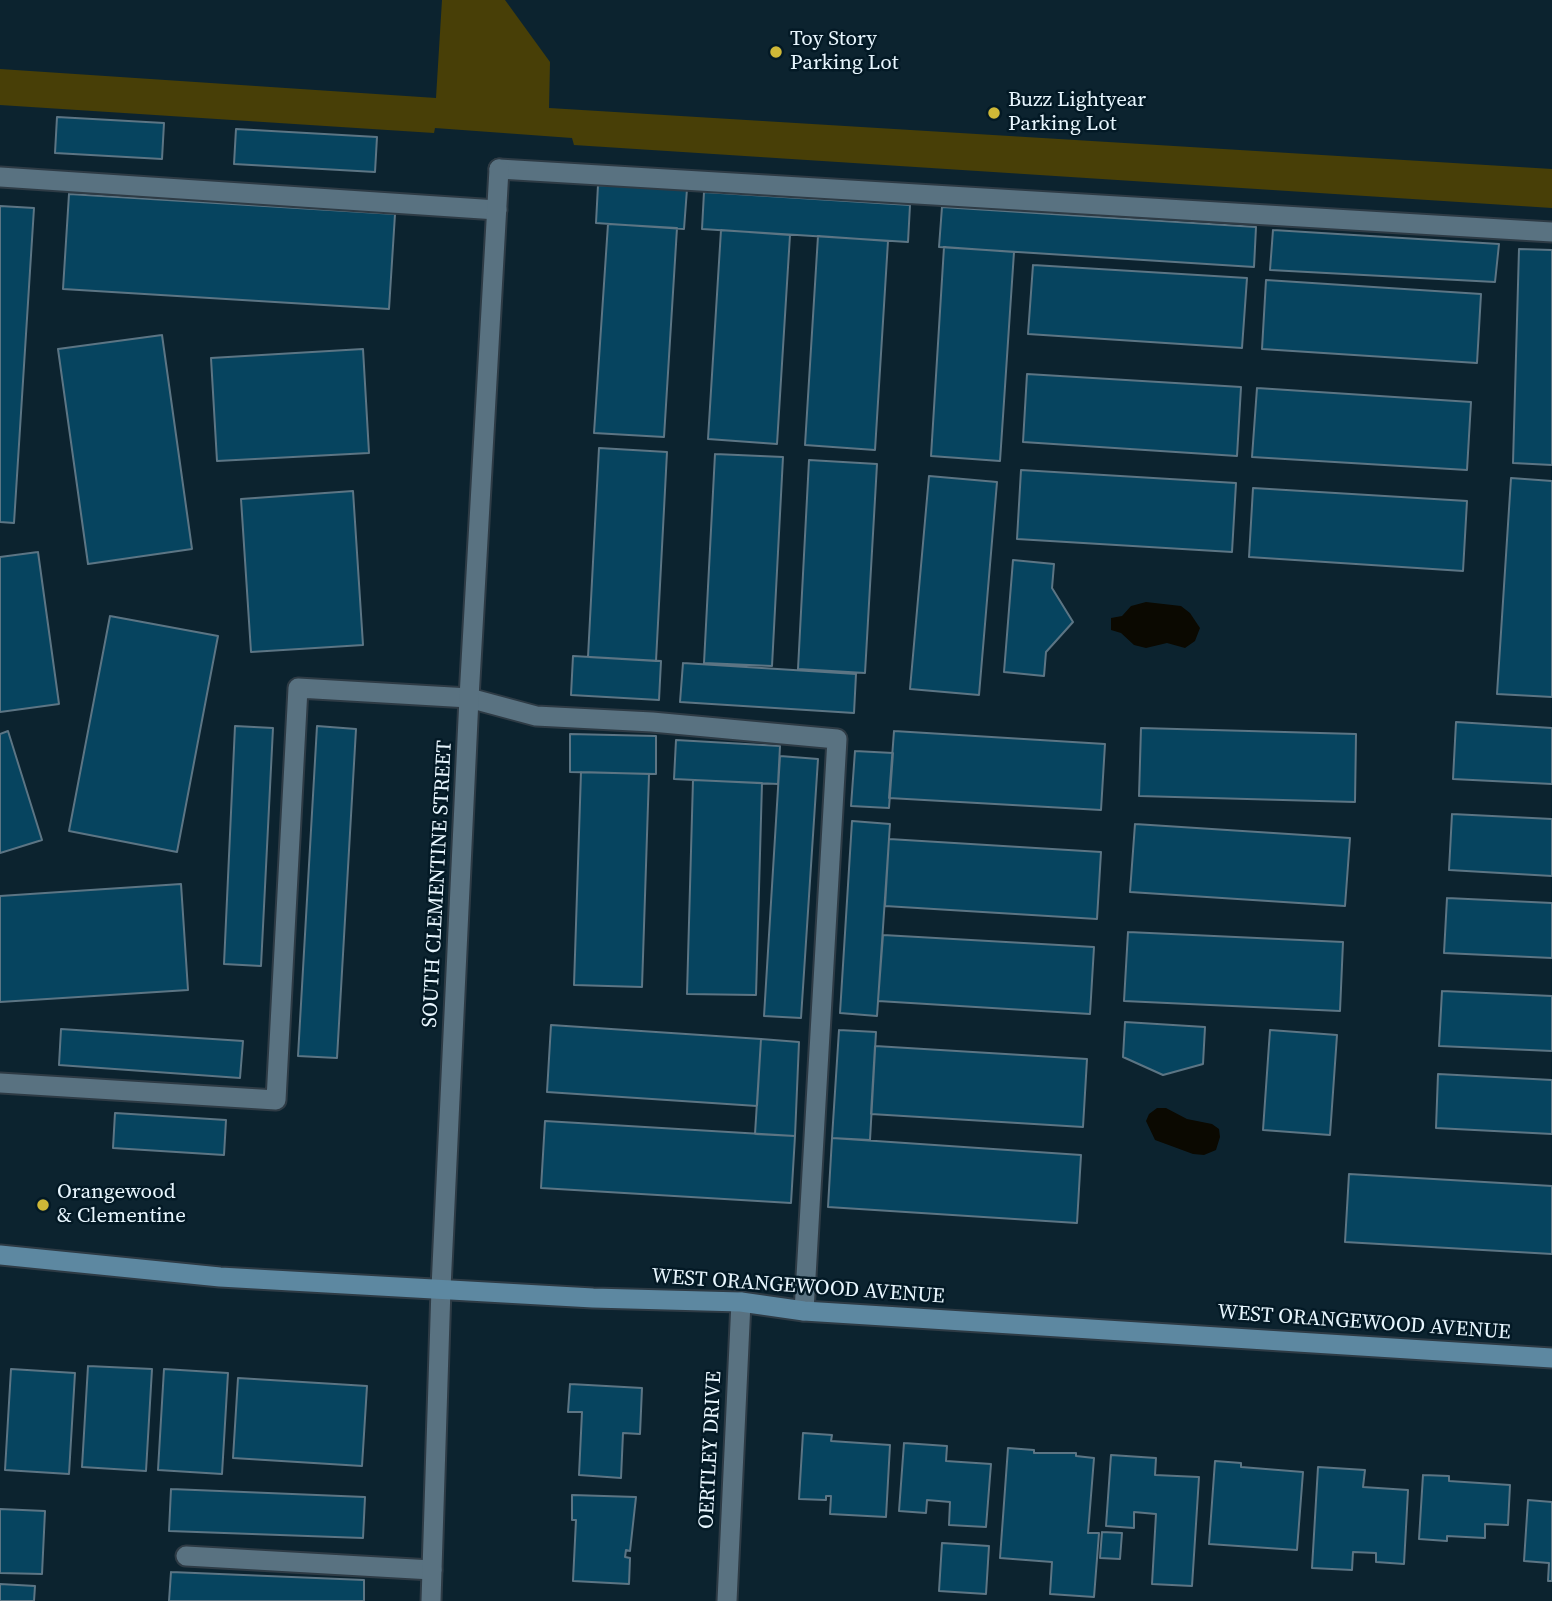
<!DOCTYPE html>
<html>
<head>
<meta charset="utf-8">
<style>
	body { margin:0 }
	canvas { display:block; background:#0c232f }
</style>
</head>
<body>
<canvas width="1552" height="1601"></canvas>
<script>
const context = document.querySelector('canvas').getContext('2d');
context.lineJoin = 'round';
function paint(path, color) { context.fillStyle = color; context.fill(path, 'evenodd'); }
const toPath = rows => new Path2D(rows.map(r => 'M' + r).join(''));
function strokePath(path, color, width, dash) { context.strokeStyle = color; context.lineWidth = width; context.lineCap = dash ? 'butt' : 'round'; context.setLineDash(dash || []); context.stroke(path); }
function write(font, color, halo, rows, align = 'center') {
  context.font = font + ' "Source Serif 4",serif'; context.lineWidth = 5; context.setLineDash([]); context.textBaseline = 'middle'; context.strokeStyle = halo; context.fillStyle = color; for (const [text, x, y, turn = 0] of rows) {
    context.save(); context.translate(x, y); context.rotate((+turn || 0) * Math.PI / 180); context.textAlign = isNaN(turn) ? turn : align; if (halo) context.strokeText(text, 0, 0); context.fillText(text, 0, 0); context.restore();
  }
}
paint(toPath([
	[442,0,505,0,550,62,549,108,1552,169,1552,208,574,145,572,138,435,128,434,133,0,105,0,69,436,98]
]), '#483f07');
paint(toPath([
	[1146,602,1181,606,1190,613,1200,628,1195,641,1185,648,1167,643,1146,648,1134,645,1121,633,1111,630,1111,618,1122,616,1131,606],
	[1157,1108,1166,1108,1187,1119,1212,1124,1219,1129,1220,1137,1216,1150,1204,1155,1193,1154,1155,1140,1146,1121,1149,1114]
]), '#0b0901');
const building = toPath([
	[57,117,164,123,162,159,55,153,57,117],
	[236,129,377,137,375,172,234,164,236,129],
	[598,185,687,189,684,229,596,223,598,185],
	[704,192,910,205,908,242,702,229,704,192],
	[69,194,395,214,389,309,63,289,69,194],
	[0,206,34,208,14,523,0,522,0,206],
	[942,207,1256,227,1254,267,939,247,942,207],
	[608,224,677,228,664,437,594,433,608,224],
	[721,230,790,235,777,444,708,439,721,230],
	[1273,230,1499,244,1495,282,1270,270,1273,230],
	[818,236,888,241,875,450,805,445,818,236],
	[944,247,1014,252,1000,461,931,456,944,247],
	[1519,249,1552,250,1552,465,1513,463,1519,249],
	[1033,265,1247,278,1242,348,1028,334,1033,265],
	[1266,280,1481,294,1477,363,1262,349,1266,280],
	[162,335,192,549,88,564,58,349,162,335],
	[363,349,369,453,217,461,211,358,363,349],
	[1027,374,1241,387,1237,456,1023,442,1027,374],
	[1257,388,1471,402,1467,470,1252,457,1257,388],
	[599,448,667,452,656,661,588,657,599,448],
	[715,454,783,457,772,666,704,663,715,454],
	[809,460,877,464,865,673,798,669,809,460],
	[1021,470,1236,483,1232,552,1017,539,1021,470],
	[929,476,997,482,979,695,910,689,929,476],
	[1511,478,1552,481,1552,697,1497,694,1511,478],
	[1253,488,1467,501,1463,571,1249,557,1253,488],
	[353,491,363,645,251,652,241,499,353,491],
	[38,552,59,704,0,712,0,557,38,552],
	[1013,560,1054,564,1052,588,1073,622,1046,652,1044,676,1004,672,1013,560],
	[110,616,218,636,177,852,69,831,110,616],
	[573,656,661,661,659,700,571,695,573,656],
	[683,663,856,674,854,713,680,702,683,663],
	[1456,722,1552,728,1552,784,1453,779,1456,722],
	[235,726,273,728,261,966,224,964,235,726],
	[317,726,356,729,337,1058,298,1056,317,726],
	[1141,728,1356,734,1355,802,1139,796,1141,728],
	[8,731,42,840,0,853,0,734,8,731],
	[894,731,1105,744,1101,810,889,798,894,731],
	[570,734,656,736,656,774,570,772,570,734],
	[676,740,780,746,778,784,674,779,676,740],
	[855,751,893,753,889,808,851,806,855,751],
	[780,756,818,759,801,1018,764,1016,780,756],
	[581,772,649,774,642,987,574,985,581,772],
	[693,780,762,783,756,995,687,994,693,780],
	[1452,814,1552,819,1552,876,1449,870,1452,814],
	[852,821,890,824,877,1016,840,1013,852,821],
	[1135,824,1350,838,1345,906,1130,892,1135,824],
	[889,839,1101,852,1097,919,885,906,889,839],
	[181,884,188,990,0,1002,0,896,181,884],
	[1447,898,1552,903,1552,958,1444,953,1447,898],
	[1128,932,1343,942,1340,1011,1124,1001,1128,932],
	[883,935,1094,947,1090,1014,878,1001,883,935],
	[1442,991,1552,996,1552,1051,1439,1046,1442,991],
	[1125,1022,1205,1027,1203,1064,1163,1075,1123,1057,1125,1022],
	[551,1025,761,1039,757,1106,547,1092,551,1025],
	[61,1029,243,1041,240,1078,59,1065,61,1029],
	[839,1030,876,1032,870,1140,832,1138,839,1030],
	[1270,1030,1337,1035,1330,1135,1263,1130,1270,1030],
	[761,1039,799,1042,795,1136,755,1134,761,1039],
	[875,1046,1087,1059,1083,1127,871,1114,875,1046],
	[1438,1074,1552,1080,1552,1134,1436,1128,1438,1074],
	[115,1113,226,1120,224,1155,113,1148,115,1113],
	[545,1121,795,1136,791,1203,541,1188,545,1121],
	[832,1138,1081,1155,1077,1223,828,1207,832,1138],
	[1349,1174,1552,1186,1552,1254,1345,1242,1349,1174],
	[88,1366,152,1369,146,1471,82,1467,88,1366],
	[11,1369,75,1373,69,1474,5,1470,11,1369],
	[164,1369,228,1373,222,1474,158,1470,164,1369],
	[238,1378,367,1386,362,1466,233,1458,238,1378],
	[570,1384,642,1388,640,1434,623,1433,621,1478,579,1475,582,1412,568,1412,570,1384],
	[803,1433,832,1435,831,1441,890,1445,886,1517,830,1514,831,1496,826,1496,826,1500,799,1499,803,1433],
	[904,1443,947,1446,946,1461,991,1464,986,1527,949,1525,950,1502,927,1500,926,1513,899,1511,904,1443],
	[1008,1448,1034,1450,1034,1453,1076,1453,1076,1456,1094,1458,1088,1533,1099,1533,1094,1597,1050,1594,1052,1562,1000,1558,1008,1448],
	[1111,1455,1156,1458,1155,1475,1199,1477,1192,1586,1152,1584,1156,1514,1134,1512,1134,1528,1106,1526,1111,1455],
	[1215,1461,1241,1463,1241,1467,1303,1472,1297,1550,1209,1544,1215,1461],
	[1318,1467,1365,1470,1363,1487,1408,1490,1404,1564,1376,1562,1376,1553,1353,1552,1352,1570,1312,1568,1318,1467],
	[1423,1475,1449,1476,1449,1481,1510,1485,1508,1525,1485,1524,1485,1538,1447,1536,1447,1541,1419,1539,1423,1475],
	[171,1489,365,1497,363,1538,169,1531,171,1489],
	[572,1495,636,1497,630,1551,626,1550,625,1557,630,1558,629,1584,573,1581,576,1520,572,1520,572,1495],
	[1528,1500,1552,1502,1552,1581,1548,1581,1549,1563,1524,1561,1528,1500],
	[0,1509,45,1511,42,1574,0,1573,0,1509],
	[1102,1532,1122,1533,1120,1559,1100,1558,1102,1532],
	[942,1543,989,1546,986,1594,939,1591,942,1543],
	[171,1572,364,1580,364,1601,169,1601,171,1572],
	[0,1584,35,1586,34,1601,0,1601,0,1584]
]);
paint(building, '#06445f');
strokePath(building, '#5c7584', 2);
const service = toPath([
	[499,169,1552,232],
	[0,177,497,210],
	[0,1083,276,1100,298,688,469,698,536,716,652,722,837,739,804,1311],
	[186,1556,432,1570]
]);
const minor = toPath([
	[431,1601,441,1288,469,698,499,169],
	[727,1601,741,1302]
]);
const secondary = toPath([
	[0,1255,220,1277,593,1298,741,1302,804,1311,1552,1358]
]);
strokePath(service, '#2e3b45', 23);
strokePath(minor, '#2e3b45', 23);
strokePath(secondary, '#2e3b45', 23);
strokePath(service, '#597281', 19);
strokePath(minor, '#597281', 19);
strokePath(secondary, '#5d88a1', 19);
for (const [x, y, r, color] of [
	[776,52,7,"#cfb837"],
	[994,113,7,"#cfb837"],
	[43,1205,7,"#cfb837"]
]) { const dot = new Path2D(); dot.arc(x, y, r, 0, 2 * Math.PI); context.fillStyle = color; context.fill(dot); strokePath(dot, '#031925', 2.5); }
write('21px', '#e8f6fe', '#031925', [
	["Toy Story",790,40],
	["Parking Lot",790,64],
	["Buzz Lightyear",1008,101],
	["Parking Lot",1008,125],
	["Orangewood",57,1193],
	["& Clementine",57,1217]
], 'left');
write('21px', '#e8f6fe', '#031925', [
	["SOUTH CLEMENTINE STREET",438,884,-87],
	["WEST ORANGEWOOD AVENUE",798,1287,4],
	["WEST ORANGEWOOD AVENUE",1364,1323,4],
	["OERTLEY DRIVE",711,1450,-87]
]);
</script>
</body>
</html>
